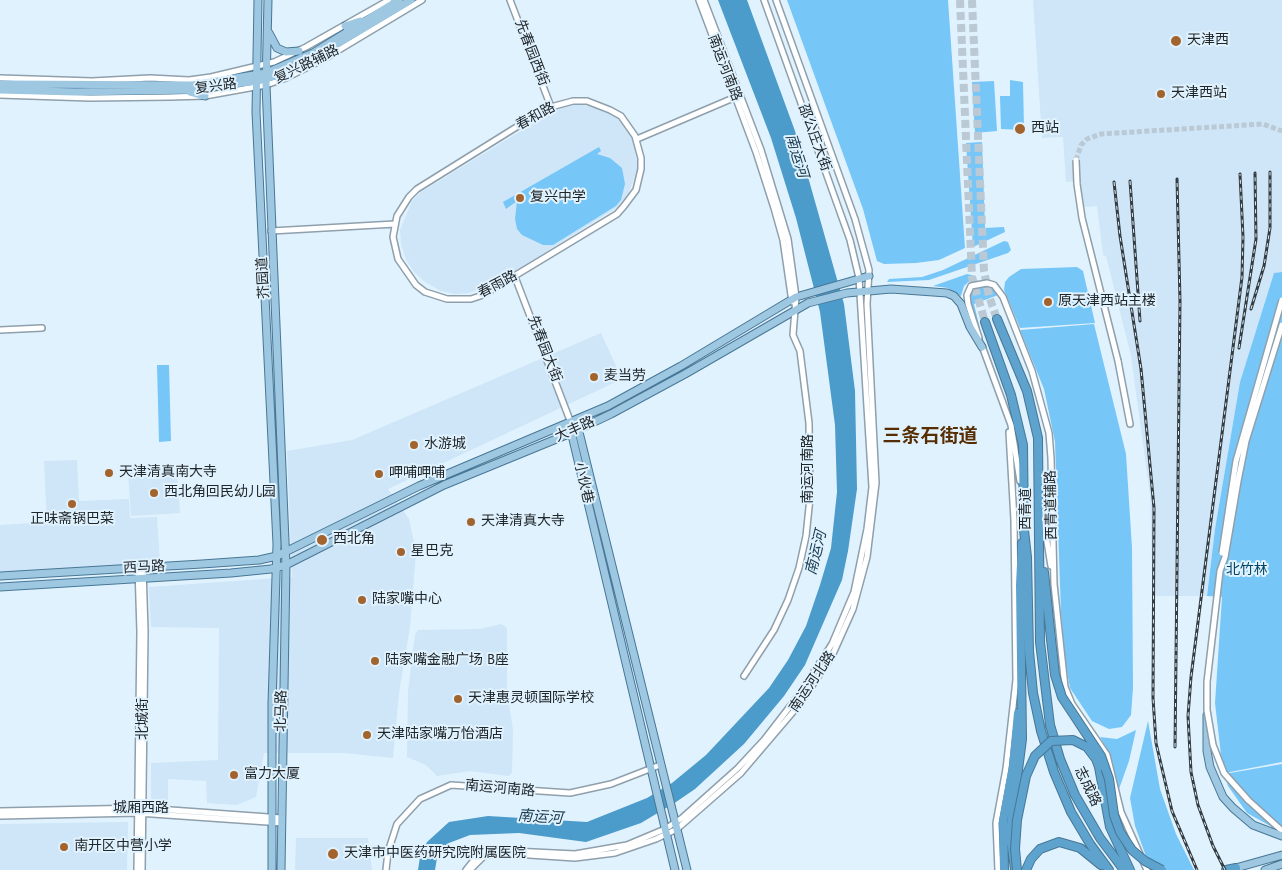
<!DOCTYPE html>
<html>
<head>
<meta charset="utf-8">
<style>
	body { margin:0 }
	canvas { display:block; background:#e0f2fe }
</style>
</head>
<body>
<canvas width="1282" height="870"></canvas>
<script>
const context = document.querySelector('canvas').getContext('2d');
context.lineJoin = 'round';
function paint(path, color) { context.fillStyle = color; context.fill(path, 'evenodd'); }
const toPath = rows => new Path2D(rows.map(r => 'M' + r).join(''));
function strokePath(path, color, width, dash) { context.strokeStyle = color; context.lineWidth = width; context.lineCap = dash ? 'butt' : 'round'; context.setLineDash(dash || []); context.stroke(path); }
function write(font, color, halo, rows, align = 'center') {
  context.font = font + ' Jost,"Noto Sans SC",sans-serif'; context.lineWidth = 4; context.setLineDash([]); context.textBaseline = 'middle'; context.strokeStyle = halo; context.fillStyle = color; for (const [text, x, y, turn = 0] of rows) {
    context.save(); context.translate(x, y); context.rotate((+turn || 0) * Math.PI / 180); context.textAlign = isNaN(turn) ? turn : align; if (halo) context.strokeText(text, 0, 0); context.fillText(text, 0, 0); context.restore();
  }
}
paint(toPath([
	[1033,0,1282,0,1282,272,1274,273,1240,382,1215,529,1207,596,1153,596,1150,495,1131,356,1106,256,1103,255,1097,206,1084,207,1080,181,1066,182,1063,137,1042,138],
	[572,104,598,107,612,114,621,120,633,138,638,167,628,195,618,207,499,281,469,293,455,294,441,291,425,282,415,273,406,260,401,244,400,230,412,201,421,192,555,110],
	[601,333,622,379,388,489,409,519,416,552,410,627,399,693,393,758,344,753,264,753,256,797,237,805,207,803,206,781,168,779,168,803,154,801,151,797,151,763,218,760,219,628,151,627,149,587,292,577,287,451,352,440],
	[77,460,79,501,129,499,130,518,157,517,160,563,0,572,0,525,47,522,44,461],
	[177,471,180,513,131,516,128,473],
	[501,624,507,628,507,691,513,730,512,772,509,776,470,771,437,776,426,765,407,757,408,691,415,635,418,630,480,629],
	[128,822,127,870,0,870,0,824],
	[296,838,368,838,372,870,295,870]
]), '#cee6f8');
paint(toPath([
	[787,0,948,0,965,248,939,260,916,263,884,264,877,261,863,209],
	[1010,80,1023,82,1024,127,1022,130,1001,129,1000,96,1010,96],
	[994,81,997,131,975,133,972,82],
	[982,142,985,228,1004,227,1005,232,973,247,966,143],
	[599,147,601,151,597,154,610,158,622,168,625,184,621,200,616,206,553,245,543,245,522,235,517,229,515,219,517,201,506,209,503,202],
	[1004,241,1008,242,1011,250,1008,253,929,280,887,282,889,279,922,277,943,270],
	[1077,267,1083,271,1095,323,1020,328,1004,290,1005,282,1009,277,1021,269],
	[1282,272,1282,762,1225,773,1222,764,1215,703,1222,597,1207,596,1215,529,1240,382,1274,273],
	[967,274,975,276,964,286,961,296,948,288,933,286],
	[985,285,994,288,998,295,974,304,981,333,971,304,970,295,975,288],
	[1094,324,1126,454,1132,548,1133,688,1131,715,1122,727,1109,729,1092,721,1070,688,1065,661,1061,612,1055,442,1044,389,1020,330],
	[169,365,171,441,159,442,157,365],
	[1148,721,1160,789,1176,834,1194,870,1151,870,1135,826,1130,798],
	[1136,730,1129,761,1119,789,1111,756,1100,737,1117,739],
	[1282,764,1282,829,1272,827,1247,813,1228,786,1224,774]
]), '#77c6f8');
paint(toPath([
	[718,0,747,0,795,131,844,304,855,391,857,489,848,551,842,580,805,665,784,696,744,744,695,789,676,802,641,823,586,842,519,833,470,835,449,843,442,850,437,858,435,870,418,870,420,857,427,842,449,822,488,816,587,822,647,798,672,783,706,755,769,688,788,660,806,626,820,585,831,548,837,492,835,425,820,312,796,218,771,138]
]), '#4b9bcb');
strokePath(toPath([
	[1076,160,1081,145,1087,139,1101,134,1263,124,1282,131]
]), '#bac9d4', 5, [5, 2.5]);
strokePath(toPath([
	[960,0,972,277,985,322],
	[972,0,984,271,989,296,997,319]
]), '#bac9d4', 8, [8, 4]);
const minor = toPath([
	[510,0,551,107],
	[699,0,756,152,774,208,783,240,792,302],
	[704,0,761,150,788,239,796,297,793,335,800,351,809,423,810,498,806,536,799,568,788,600,774,630,744,676],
	[0,78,92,81,150,78,189,80,211,77,274,62,306,47,389,0],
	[0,95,90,98,170,97,205,96,266,85,286,78,322,60,422,0],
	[573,101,587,101,610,110,621,116,635,136,641,158,641,169,636,190,624,206,617,214,483,295,471,299,447,299,425,292,416,285,398,259,393,237,397,216,409,197,417,189,547,108,573,101],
	[637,139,738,96],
	[271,231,395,224],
	[515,277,571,423],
	[0,330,42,328],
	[979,338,968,304,967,295,971,286,987,283,994,285,1003,297,1032,371,1049,433,1051,458,1054,584,1065,687,1072,704,1107,755,1121,812,1147,870],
	[982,346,1011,425,1020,481],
	[1118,361,1130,424],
	[1042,511,1051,566],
	[1248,800,1282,831],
	[0,811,143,808,282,818],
	[0,816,138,813,282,823],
	[137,870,140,632,138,568],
	[142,870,145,631,143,568],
	[386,870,388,852,397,824,420,799,451,785,570,793,611,784,660,765],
	[466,870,478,855,492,850,575,854,627,845,665,829,682,818,738,768,764,740,798,696,832,644,854,592,867,529,872,487,859,278,850,240,764,0],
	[470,870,484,856,499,853,575,858,615,853,656,839,677,829,741,773,799,705,832,656,853,609,867,557,876,483,867,304,869,270,855,219,776,0],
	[998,870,996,823,1006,769,1016,680,1014,520,1009,432]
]);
const major = toPath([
	[258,0,256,112,277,544,272,704,272,870],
	[268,0,266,85,286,565,281,870],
	[345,26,360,21],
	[269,33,277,48,286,52,299,51],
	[0,84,193,85,266,73,313,53,399,0],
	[0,90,75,92,193,90,256,81,283,74,314,58,411,0],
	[190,92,205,96],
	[578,428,687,870],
	[571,431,675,870],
	[0,576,202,564,259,560,277,556,419,486,608,406,681,366,796,297,869,276],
	[0,587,231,573,271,569,286,565,444,485,571,433,611,414,685,374,808,303,847,293,891,289,947,293,954,296,961,304,970,327,982,347],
	[1207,715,1207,751,1210,767,1223,797,1233,808,1253,825,1282,836],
	[1232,869,1282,855],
	[1265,870,1282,864]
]);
const highway = toPath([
	[997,319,1027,391,1038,438,1040,642,1050,725,1060,759,1075,795,1100,838,1124,870],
	[985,322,1011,395,1023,445,1024,530,1027,557,1029,651,1033,693,1041,731,1054,772,1071,812,1090,844,1109,870],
	[1044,572,1051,639],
	[1099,767,1110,827,1130,870],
	[1004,870,1003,821,1013,766,1018,713],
	[1015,870,1010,832,1022,739,1020,585,1022,543],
	[1026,870,1031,859,1040,849,1059,842,1080,848,1101,865],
	[1226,870,1236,868]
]);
strokePath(minor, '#8fa0ac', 8);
strokePath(major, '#487795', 9);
strokePath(highway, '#487795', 10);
strokePath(minor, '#fff', 5);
strokePath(major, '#9ec7e2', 7);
strokePath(highway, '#5ea2ce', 8);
const rail = toPath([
	[1130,181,1140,321],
	[1114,182,1120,236,1141,369,1154,508,1153,698,1156,743,1172,811,1197,870],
	[1251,309,1264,266,1270,228,1270,172],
	[1239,348,1256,239,1255,173],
	[1175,747,1180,301,1177,179],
	[1225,870,1213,846,1198,805,1191,772,1188,716,1191,677,1242,277,1243,237,1240,174]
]);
strokePath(rail, '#343c41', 3);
strokePath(rail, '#e0f2fe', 1, [4]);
const minorBridge = toPath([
	[1076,160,1077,184,1082,218,1118,361],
	[1222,553,1236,461,1282,300],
	[1248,800,1224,773,1213,745,1207,710,1207,682,1220,571,1225,557,1238,481,1246,441,1282,325]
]);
const highwayBridge = toPath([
	[1051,639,1055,675,1062,697,1101,756,1109,779,1114,815,1120,832,1132,850,1145,861,1162,870],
	[1017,870,1015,849,1017,820,1026,776,1035,756,1051,741,1073,740,1087,747,1096,759,1099,767]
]);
strokePath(minorBridge, '#8fa0ac', 8, []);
strokePath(highwayBridge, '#487795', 10, []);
strokePath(minorBridge, '#fff', 5);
strokePath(highwayBridge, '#5ea2ce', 8);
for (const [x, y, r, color] of [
	[1176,41,6,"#a3632c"],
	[1161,94,5,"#a3632c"],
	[1020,129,6,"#a3632c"],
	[520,198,5,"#a3632c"],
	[1048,302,5,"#a3632c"],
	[594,377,5,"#a3632c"],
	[414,445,5,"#a3632c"],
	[109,473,5,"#a3632c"],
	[379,474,5,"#a3632c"],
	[154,493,5,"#a3632c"],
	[72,504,5,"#a3632c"],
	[471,522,5,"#a3632c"],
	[322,540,6,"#a3632c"],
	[401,552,5,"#a3632c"],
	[362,600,5,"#a3632c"],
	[375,661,5,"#a3632c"],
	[458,699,5,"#a3632c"],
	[367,735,5,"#a3632c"],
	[234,775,5,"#a3632c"],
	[64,847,5,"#a3632c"],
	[333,854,6,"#a3632c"]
]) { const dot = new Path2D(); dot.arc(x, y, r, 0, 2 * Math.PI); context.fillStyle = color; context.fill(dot); strokePath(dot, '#e0f2fe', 2); }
write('14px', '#20272b', '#e0f2fe', [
	["天津西",1187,41],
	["天津西站",1171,94],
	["西站",1031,129],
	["复兴中学",530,198],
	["原天津西站主楼",1058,302],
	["麦当劳",604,377],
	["水游城",424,445],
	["天津清真南大寺",119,473],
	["呷哺呷哺",389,474],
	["西北角回民幼儿园",164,493],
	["正味斋锅巴菜",72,520,"center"],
	["天津清真大寺",481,522],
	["西北角",333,540],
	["星巴克",411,552],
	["陆家嘴中心",372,600],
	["陆家嘴金融广场 B座",385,661],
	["天津惠灵顿国际学校",468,699],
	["天津陆家嘴万怡酒店",377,735],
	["富力大厦",244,775],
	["南开区中营小学",74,847],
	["天津市中医药研究院附属医院",344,854]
], 'left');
write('14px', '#20272b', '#e0f2fe', [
	["先春园西街",531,53,69],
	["复兴路辅路",307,65,-26],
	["南运河南路",724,68,69],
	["复兴路",216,87,-7],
	["春和路",536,117,-29],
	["邵公庄大街",814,138,70],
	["芥园道",264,278,-93],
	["春雨路",498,285,-28],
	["先春园大街",544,349,69],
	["大丰路",575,430,-24],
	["南运河南路",809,469,-90],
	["小伙巷",583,483,77],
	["西青道辅路",1052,505,-91],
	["西青道",1027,509,-90],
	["西马路",144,568,-3],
	["南运河北路",813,682,-56],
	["北马路",282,711,-89],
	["北城街",144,719,-90],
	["志成路",1087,787,64],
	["南运河南路",500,789,5],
	["城厢西路",141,809]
]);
write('14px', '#004464', '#e0f2fe', [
	["北竹林",1247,571]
]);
write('italic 15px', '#183a4f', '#e0f2fe', [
	["南运河",796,156,73],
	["南运河",817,553,-76],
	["南运河",540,818,4]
]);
write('bold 19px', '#572d03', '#e0f2fe', [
	["三条石街道",930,437]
]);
</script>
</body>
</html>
